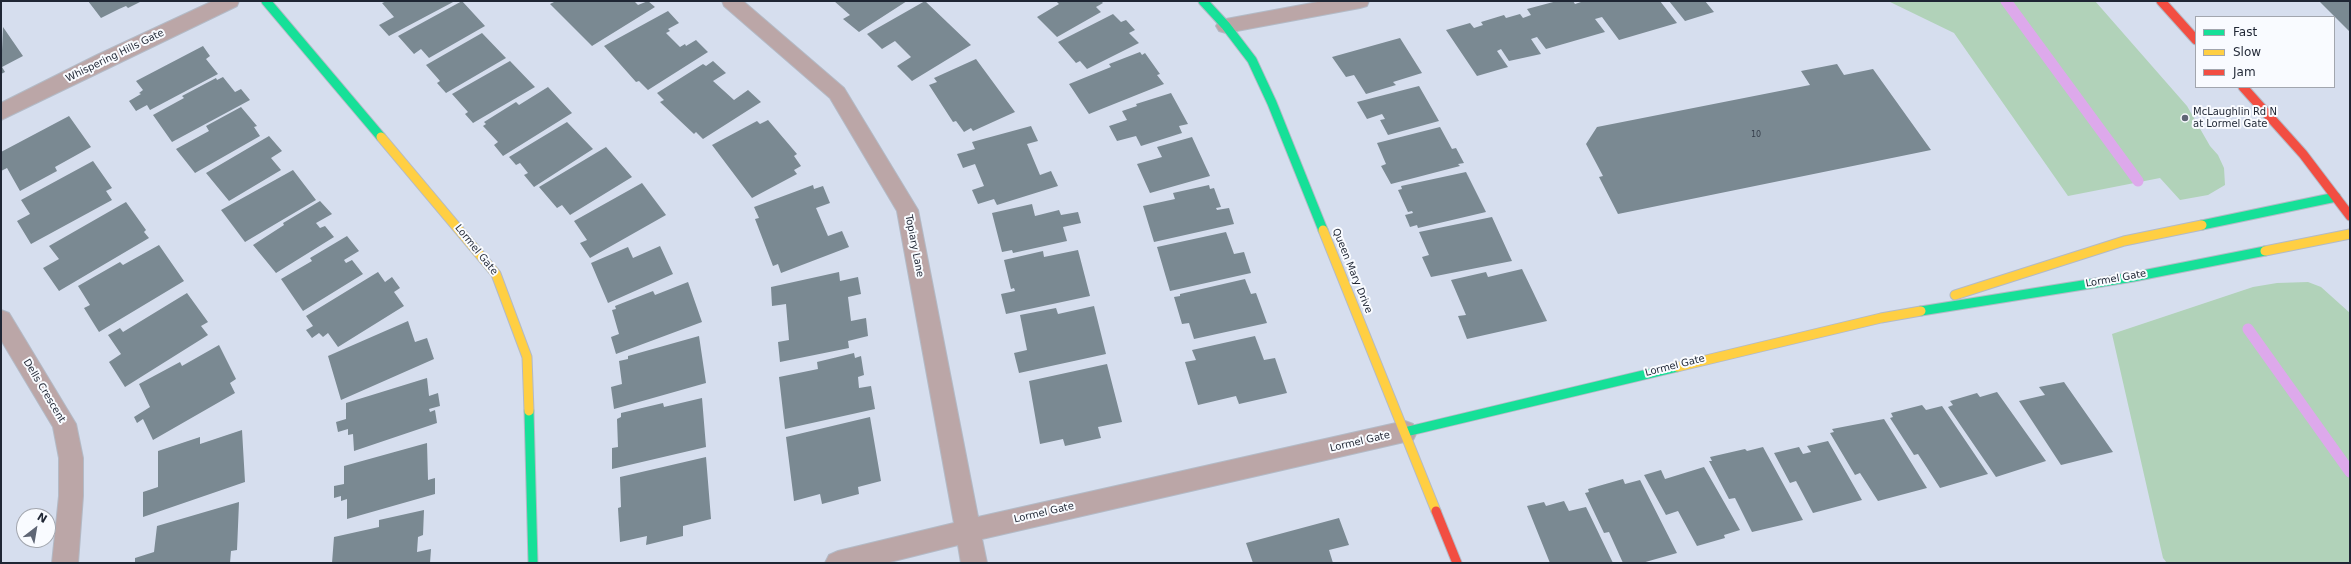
<!DOCTYPE html>
<html>
<head>
<meta charset="utf-8">
<style>
	body { margin:0 }
	#map { position:relative; width:2351px; height:564px; overflow:hidden; background:#d6deee; font-family:"DejaVu Sans",sans-serif }
	canvas { display:block }
	.frame { position:absolute; inset:0; border:2px solid #1f2634; pointer-events:none }
	.legend { position:absolute; left:2195px; top:16px; width:140px; height:72px; box-sizing:border-box; background:#f9fbff; border:1px solid #a2a6ae; margin:0; padding:5px 7px; list-style:none; font-size:12px; color:#1f2634 }
	.legend li { display:flex; align-items:center; gap:8px; height:20px }
	.legend b { width:20px; border:1px solid #a2a6ae }
	.north { position:absolute; left:16px; top:508px; width:40px; height:40px; box-sizing:border-box; background:#f9fbff; border:1px solid #a2a6ae; border-radius:50%; rotate:31deg; font-size:11px; font-weight:700; line-height:16px; text-align:center; color:#1f2634 }
	.north::after { content:''; display:block; margin:auto; width:14px; height:18px; background:#5f6675; clip-path:polygon(50% 0,100% 100%,50% 72%,0 100%) }
</style>
</head>
<body>
<div id="map">
<canvas width="2351" height="564"></canvas>
<div class="frame"></div>
<ul class="legend">
<li><b style="height:5px;background:#16e098"></b>Fast</li>
<li><b style="height:5px;background:#ffcf43"></b>Slow</li>
<li><b style="height:5px;background:#f24e42"></b>Jam</li>
</ul>
<div class="north">N</div>
</div>
<script>
const context = document.querySelector('canvas').getContext('2d');
context.lineJoin = 'round';
function paint(path, color) { context.fillStyle = color; context.fill(path, 'evenodd'); }
const toPath = rows => new Path2D(rows.map(r => 'M' + r).join(''));
function strokePath(path, color, width, dash) { context.strokeStyle = color; context.lineWidth = width; context.lineCap = dash ? 'butt' : 'round'; context.setLineDash(dash || []); context.stroke(path); }
function write(font, color, halo, rows, align = 'center') {
  context.font = font + ' "DejaVu Sans",sans-serif'; context.lineWidth = 4; context.setLineDash([]); context.textBaseline = 'middle'; context.strokeStyle = halo; context.fillStyle = color; for (const [text, x, y, turn = 0] of rows) {
    context.save(); context.translate(x, y); context.rotate((+turn || 0) * Math.PI / 180); context.textAlign = isNaN(turn) ? turn : align; if (halo) context.strokeText(text, 0, 0); context.fillText(text, 0, 0); context.restore();
  }
}
paint(toPath([
	[1888,1,2095,1,2187,106,2210,146,2218,155,2224,168,2225,185,2208,195,2180,200,2160,178,2068,196,1954,33],
	[2308,282,2321,287,2350,313,2350,563,2167,563,2163,558,2112,334,2253,287,2277,283]
]), '#b1d2b9');
strokePath(toPath([
	[2006,1,2138,181],
	[2248,329,2350,472]
]), '#dda9eb', 11);
paint(toPath([
	[88,1,142,1,128,8,126,6,119,9,101,18],
	[387,1,455,1,389,36,379,25,394,17,382,3],
	[462,1,485,26,429,58,421,49,414,54,398,36],
	[556,1,634,1,638,5,648,1,655,7,592,46,550,4],
	[834,1,907,1,859,32,843,19,850,15],
	[925,1,971,45,912,81,897,66,911,57,895,41,882,49,867,34],
	[1056,1,1101,1,1103,3,1096,7,1101,12,1057,37,1037,17,1059,4],
	[1557,1,1573,1,1575,4,1584,1,1660,1,1677,23,1619,40,1602,17,1595,19,1605,32,1546,49,1537,37,1531,39,1541,54,1509,61,1501,49,1497,51,1508,67,1477,76,1446,30,1470,23,1474,28,1483,25,1481,22,1504,15,1506,18,1520,14,1523,18,1531,15,1527,9],
	[1669,1,1705,1,1714,12,1685,21],
	[2319,1,2350,1,2350,32],
	[668,11,679,23,668,29,670,31,666,33,680,47,685,44,686,46,696,40,708,52,648,90,639,81,636,82,604,46],
	[1113,14,1121,22,1126,20,1135,30,1129,33,1139,43,1087,69,1080,61,1076,63,1058,42],
	[3,27,23,56,2,67,5,72,1,74],
	[482,33,506,58,446,93,437,83,440,81,426,65],
	[1400,38,1422,73,1393,82,1396,85,1366,94,1354,75,1346,77,1332,57],
	[203,46,210,56,206,59,218,74,150,110,147,105,136,111,129,101,141,94,139,93,143,90,136,81],
	[1140,52,1142,55,1145,53,1160,74,1157,75,1164,84,1089,114,1069,84,1111,67,1109,64],
	[976,59,1015,112,973,131,971,128,964,132,956,121,953,122,929,85,937,82,934,78],
	[510,61,535,87,473,123,465,114,468,112,452,94],
	[713,61,726,73,713,81,734,100,748,90,761,102,703,139,696,132,694,134,660,102,664,100,657,93,703,64,706,66],
	[1837,64,1844,75,1873,69,1931,150,1618,214,1599,177,1603,176,1586,144,1597,127,1810,85,1801,71],
	[223,77,235,92,241,89,250,100,172,142,153,115,184,98,182,96,216,78,217,80],
	[1419,86,1439,121,1388,135,1380,120,1385,119,1382,114,1367,119,1357,102],
	[548,87,572,113,503,156,494,145,498,142,483,126,486,124,484,122,516,102,519,105],
	[1171,93,1188,124,1179,126,1182,133,1141,146,1136,136,1117,141,1109,126,1127,120,1122,111,1137,106,1136,104],
	[241,107,257,126,254,127,260,136,195,173,176,149,209,131,206,126],
	[69,116,91,147,55,167,57,171,20,191,7,168,1,171,1,152],
	[768,120,797,154,794,156,801,166,794,170,797,174,752,198,712,145,757,121,760,124],
	[567,122,593,149,534,187,524,175,528,173,520,163,516,165,509,157],
	[1031,126,1038,141,1027,144,1040,175,1051,171,1058,186,997,205,994,199,978,204,972,190,984,186,975,164,963,168,957,154,975,149,972,142],
	[1440,127,1452,149,1456,148,1464,163,1458,164,1460,166,1391,184,1381,166,1386,164,1377,143],
	[269,136,282,151,271,158,281,170,229,201,206,173],
	[1192,137,1210,176,1150,193,1137,164,1162,157,1157,147],
	[606,147,632,177,570,215,562,205,557,208,539,187],
	[93,161,112,188,106,191,112,200,31,244,17,221,30,214,21,200],
	[293,170,316,200,245,242,221,210],
	[1466,172,1486,212,1418,228,1417,225,1410,227,1405,215,1413,213,1412,211,1408,212,1398,190,1402,189,1401,186],
	[642,183,666,215,590,258,580,243,587,240,574,221],
	[813,185,814,189,823,186,830,203,816,208,828,236,842,231,849,247,781,273,778,264,773,266,755,219,759,218,754,207],
	[1209,185,1210,189,1214,188,1221,207,1216,208,1217,210,1229,208,1234,224,1154,242,1143,206,1175,199,1173,193],
	[320,201,332,214,316,223,320,228,325,226,334,237,276,273,253,245,284,225,283,223],
	[126,202,146,230,144,232,149,238,59,291,43,268,59,259,49,246],
	[1032,204,1035,216,1059,210,1061,215,1078,212,1081,223,1063,227,1067,241,1013,253,1012,250,1002,252,992,213],
	[1492,217,1512,261,1431,277,1422,257,1429,255,1419,232],
	[1226,232,1234,254,1244,252,1251,273,1170,291,1157,247],
	[347,236,359,251,344,260,346,263,352,260,363,274,303,311,281,279,312,261,310,258],
	[159,245,184,281,99,332,84,308,90,305,78,286,120,262,123,265],
	[660,246,673,274,608,303,591,263,628,247,633,258],
	[1078,250,1090,296,1006,314,1001,294,1015,291,1014,288,1011,289,1004,260,1043,251,1044,257],
	[1522,269,1547,321,1467,339,1458,316,1466,315,1451,280,1486,272,1488,277],
	[378,272,385,282,392,277,400,288,394,292,404,306,338,347,328,333,323,337,319,333,312,338,306,330,313,326,306,316],
	[839,272,840,281,858,277,861,294,848,297,851,321,866,318,868,336,848,341,849,348,780,362,778,342,789,340,786,304,772,306,771,287],
	[1245,279,1251,294,1256,293,1267,323,1194,339,1189,323,1182,324,1174,297,1180,296,1180,294],
	[688,282,702,322,616,354,611,337,619,334,612,310,616,309,615,306,653,291,655,295],
	[187,293,208,322,201,326,208,335,125,387,109,362,121,354,108,335,120,328,123,332],
	[1094,306,1106,354,1019,373,1014,353,1027,350,1020,315,1056,308,1058,314],
	[408,321,415,342,427,338,434,359,341,400,328,356],
	[699,336,706,383,614,409,611,387,622,384,619,361,628,359,628,356],
	[1255,336,1264,360,1275,358,1287,393,1239,404,1236,396,1198,405,1185,362,1196,360,1192,350],
	[219,345,236,379,230,383,235,393,153,440,143,419,137,423,134,417,150,407,139,384,180,362,182,366],
	[854,353,855,358,861,356,864,375,858,377,859,388,871,386,875,409,785,429,779,377,818,369,817,362],
	[1107,364,1122,422,1098,427,1101,438,1065,446,1063,439,1040,444,1029,381],
	[427,378,429,396,438,393,440,406,429,409,430,412,435,410,437,423,354,451,353,434,348,435,348,429,338,432,336,422,346,419,346,403],
	[2064,382,2113,452,2061,465,2019,401,2045,395,2039,387],
	[1997,392,2046,461,1996,477,1948,407,1953,405,1950,401,1977,393,1980,397],
	[702,398,706,447,612,469,612,448,618,447,617,419,621,417,621,413,663,403,664,407],
	[1922,405,1926,410,1942,406,1988,474,1940,488,1918,454,1914,455,1890,418,1893,417,1891,413],
	[870,417,881,481,858,487,859,494,822,504,820,494,794,501,786,437],
	[1884,419,1927,488,1878,501,1860,473,1855,475,1830,433,1834,432,1832,429],
	[242,430,245,482,143,517,143,492,158,487,158,451,200,437,200,444],
	[1828,441,1862,500,1813,513,1796,481,1790,483,1774,453,1799,447,1803,454,1811,452,1807,446],
	[427,443,428,480,435,478,435,494,347,519,347,499,341,501,341,496,334,498,334,486,344,484,344,466],
	[1763,447,1803,520,1752,532,1735,498,1729,499,1709,461,1712,461,1710,457,1745,449,1747,451],
	[706,457,711,519,683,526,683,536,646,545,647,536,620,542,618,508,621,507,620,477],
	[1704,467,1740,530,1724,535,1725,538,1697,546,1678,511,1666,515,1644,475,1661,470,1665,479],
	[1623,479,1625,484,1640,480,1677,553,1642,563,1623,563,1609,532,1604,533,1585,493,1589,492,1588,489],
	[1564,501,1569,511,1586,507,1613,563,1550,563,1527,506,1544,502,1546,506],
	[239,502,237,550,231,551,230,563,135,563,135,558,154,552,157,526],
	[424,510,423,535,418,537,417,552,431,549,430,563,332,563,334,537,379,527,379,520],
	[1339,518,1349,545,1329,550,1333,563,1253,563,1246,543]
]), '#7a8992');
const street = toPath([
	[213,1,239,1,237,6,1,120,1,103,97,55,213,1],
	[722,1,743,1,844,88,918,210,978,517,1405,421,1413,424,1417,432,1413,440,982,539,987,563,961,563,958,545,886,563,825,563,829,555,838,551,954,523,897,211,830,98,724,6,722,1],
	[1323,1,1369,1,1367,6,1360,8,1226,33,1219,31,1216,26,1219,21,1226,19,1323,1],
	[1,310,9,313,76,424,83,458,83,496,78,563,52,563,59,496,59,458,53,427,1,340,1,310]
]);
const fast = toPath([
	[266,1,381,137],
	[1203,1,1226,26,1252,60,1272,103,1323,230],
	[2202,225,2336,197],
	[1921,311,2133,277,2265,251],
	[529,411,533,563],
	[1405,432,1677,367]
]);
const slow = toPath([
	[381,137,496,274,527,357,529,411],
	[1323,230,1436,511],
	[2265,251,2350,234],
	[1955,295,2124,241,2202,225],
	[1677,367,1881,318,1921,311]
]);
const jam = toPath([
	[2161,1,2196,40],
	[2243,87,2303,154,2350,216],
	[1436,511,1457,563]
]);
strokePath(street, '#b3bac6', 2);
strokePath(fast, '#b3bac6', 11);
strokePath(slow, '#b3bac6', 11);
strokePath(jam, '#b3bac6', 11);
paint(street, '#bba6a7');
strokePath(fast, '#16e098', 9);
strokePath(slow, '#ffcf43', 9);
strokePath(jam, '#f24e42', 9);
for (const [x, y, r, color] of [
	[2185,118,4,"#5f6675"]
]) { const dot = new Path2D(); dot.arc(x, y, r, 0, 2 * Math.PI); context.fillStyle = color; context.fill(dot); strokePath(dot, '#f9fbff', 1.5); }
write('8px', '#363f4c', null, [
	["10",1756,135]
]);
write('10px', '#1f2634', '#f9fbff', [
	["Whispering Hills Gate",115,56,-26],
	["Topiary Lane",914,246,79],
	["Lormel Gate",476,250,51],
	["Queen Mary Drive",1352,271,68],
	["Lormel Gate",2116,279,-10],
	["Lormel Gate",1675,366,-14],
	["Dells Crescent",44,391,59],
	["Lormel Gate",1360,442,-13],
	["Lormel Gate",1044,513,-13]
]);
write('10px', '#1f2634', '#f9fbff', [
	["McLaughlin Rd N",2193,112],
	["at Lormel Gate",2193,124]
], 'left');
</script>
</body>
</html>
